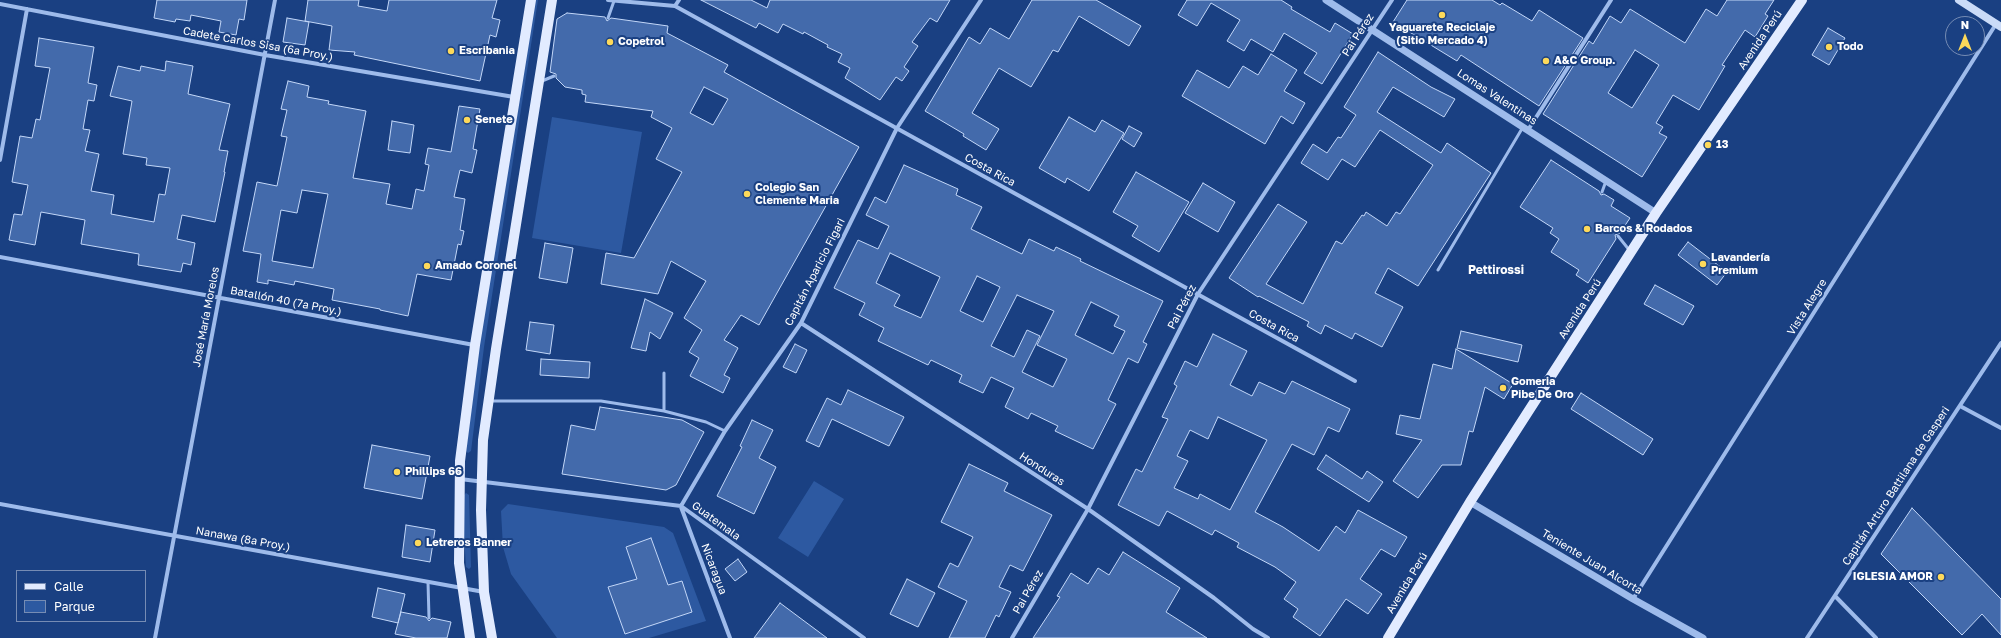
<!DOCTYPE html>
<html>
<head>
<meta charset="utf-8">
<style>
	body { margin:0 }
	#map { position:relative; width:2001px; height:638px; overflow:hidden; background:#1a4082; font-family:"Golos Text",sans-serif }
	canvas { display:block }
	.legend { position:absolute; left:16px; top:570px; width:130px; height:52px; box-sizing:border-box; background:#1a4082; border:1px solid #768cb4; margin:0; padding:5px 7px; list-style:none; font-size:12px; color:#fff }
	.legend li { display:flex; align-items:center; gap:8px; height:20px }
	.legend b { width:20px; border:1px solid #768cb4 }
	.north { position:absolute; left:1945px; top:16px; width:40px; height:40px; box-sizing:border-box; background:#1a4082; border:1px solid #768cb4; border-radius:50%; rotate:0deg; font-size:11px; font-weight:700; line-height:16px; text-align:center; color:#fff }
	.north::after { content:''; display:block; margin:auto; width:14px; height:18px; background:#fdd95a; clip-path:polygon(50% 0,100% 100%,50% 72%,0 100%) }
</style>
</head>
<body>
<div id="map">
<canvas width="2001" height="638"></canvas>
<ul class="legend">
<li><b style="height:5px;background:#e2ebff"></b>Calle</li>
<li><b style="height:11px;background:#2d59a1"></b>Parque</li>
</ul>
<div class="north">N</div>
</div>
<script>
const context = document.querySelector('canvas').getContext('2d');
context.lineJoin = 'round';
function paint(path, color) { context.fillStyle = color; context.fill(path, 'evenodd'); }
const toPath = rows => new Path2D(rows.map(r => 'M' + r).join(''));
function strokePath(path, color, width, dash) { context.strokeStyle = color; context.lineWidth = width; context.lineCap = dash ? 'butt' : 'round'; context.setLineDash(dash || []); context.stroke(path); }
function write(font, color, halo, rows, align = 'center') {
  context.font = font + ' "Golos Text",sans-serif'; context.lineWidth = 4; context.setLineDash([]); context.textBaseline = 'middle'; context.strokeStyle = halo; context.fillStyle = color; for (const [text, x, y, turn = 0] of rows) {
    context.save(); context.translate(x, y); context.rotate((+turn || 0) * Math.PI / 180); context.textAlign = isNaN(turn) ? turn : align; if (halo) context.strokeText(text, 0, 0); context.fillText(text, 0, 0); context.restore();
  }
}
paint(toPath([
	[533,0,538,0,484,347,471,451,468,453,466,451,479,346],
	[552,117,642,132,621,253,532,238],
	[814,481,844,499,808,557,778,538],
	[466,493,469,495,471,567,469,569,466,567,464,535,464,495],
	[508,504,664,527,673,533,706,621,649,638,557,638,511,574,503,547,501,511]
]), '#2d59a1');
const building = toPath([
	[157,0,247,0,244,20,239,19,236,35,219,32,221,21,191,15,190,21,176,19,175,22,154,18,157,0],
	[308,0,359,0,358,6,387,11,389,0,497,0,492,18,500,20,496,37,490,35,480,81,354,55,355,52,329,50,332,26,305,21,308,0],
	[701,0,751,0,767,8,770,0,950,0,937,22,930,18,912,42,918,46,904,67,909,71,902,81,896,77,880,100,845,78,850,68,838,62,842,54,827,47,828,45,804,32,803,34,783,24,778,33,759,23,756,28,701,0],
	[1032,0,1096,0,1141,26,1129,46,1079,16,1058,52,1053,50,1031,87,999,68,972,113,999,129,986,150,963,136,964,134,925,111,969,37,980,44,990,28,1009,39,1032,0],
	[1187,0,1281,0,1292,7,1291,9,1330,32,1335,23,1353,34,1322,84,1304,73,1317,53,1284,33,1273,52,1251,39,1244,51,1227,41,1240,20,1211,3,1197,26,1178,15,1187,0],
	[1407,0,1492,0,1500,5,1502,3,1532,21,1539,10,1583,38,1539,106,1461,55,1457,61,1393,22,1407,0],
	[1727,0,1774,0,1765,14,1768,16,1755,37,1745,30,1722,65,1725,66,1699,110,1673,95,1656,123,1663,127,1659,133,1667,137,1642,177,1543,114,1589,41,1593,44,1610,16,1621,23,1630,9,1685,43,1706,9,1717,16,1727,0],
	[1635,50,1659,65,1632,108,1608,93,1635,50],
	[567,13,605,17,607,21,611,18,668,26,667,33,728,65,724,72,859,147,759,325,741,315,724,340,738,348,724,375,730,378,723,393,690,376,699,358,689,352,702,330,684,318,706,281,671,261,658,294,601,284,606,253,634,258,682,172,656,159,672,128,651,117,653,111,585,102,586,95,582,94,582,90,565,87,556,78,556,74,550,72,557,19,567,13],
	[704,87,728,99,713,125,690,113,704,87],
	[287,18,309,22,305,45,283,42,287,18],
	[1828,28,1845,38,1829,65,1812,55,1828,28],
	[39,38,94,47,88,83,97,85,94,101,88,100,83,129,90,130,85,151,99,154,91,191,114,195,111,214,154,222,159,194,165,195,170,168,146,165,147,158,123,154,132,101,110,96,118,66,140,71,141,66,165,71,166,61,193,66,188,94,230,104,219,150,228,151,224,172,225,172,215,222,182,215,177,239,195,243,191,265,183,263,181,272,138,265,139,254,81,244,85,220,41,212,35,245,9,240,14,214,22,215,28,185,12,182,20,136,32,138,36,119,40,120,50,68,35,66,39,38],
	[1378,52,1431,87,1455,99,1444,117,1393,87,1377,112,1441,153,1447,143,1491,173,1418,286,1388,268,1375,293,1403,307,1382,347,1355,333,1352,339,1325,325,1321,334,1307,326,1309,322,1259,296,1258,297,1229,278,1278,204,1307,222,1266,284,1303,304,1336,241,1342,244,1362,215,1364,216,1366,212,1387,226,1396,212,1400,214,1433,165,1380,130,1355,167,1342,159,1328,180,1301,163,1313,144,1327,153,1338,137,1341,138,1356,115,1344,107,1378,52],
	[1271,54,1297,70,1284,91,1305,103,1293,124,1281,116,1265,144,1182,96,1197,70,1229,88,1243,66,1258,75,1271,54],
	[288,81,309,86,307,97,329,101,328,104,366,111,353,178,390,184,386,204,412,209,416,189,424,191,429,165,425,164,428,148,451,152,459,106,480,109,473,149,477,150,472,173,460,170,454,197,465,199,460,230,464,231,461,245,458,244,451,280,417,274,408,316,380,310,380,309,332,300,334,289,295,281,294,285,268,280,268,284,257,282,261,254,243,251,257,182,277,186,287,137,281,136,287,110,281,109,288,81],
	[302,190,328,194,313,268,272,261,281,210,297,213,302,190],
	[1069,117,1095,132,1102,120,1124,133,1089,191,1067,178,1065,183,1039,168,1069,117],
	[392,121,414,125,410,153,388,150,392,121],
	[1129,126,1142,133,1134,147,1122,139,1129,126],
	[1551,160,1599,191,1601,195,1604,194,1614,200,1611,206,1630,218,1620,233,1615,235,1616,239,1588,283,1576,275,1579,270,1551,252,1559,239,1550,233,1553,228,1520,207,1551,160],
	[904,165,958,189,956,195,982,207,971,229,1022,254,1029,239,1054,251,1056,247,1081,259,1080,261,1163,301,1143,342,1147,344,1138,363,1128,358,1108,400,1116,404,1093,449,1055,431,1058,426,1031,413,1028,419,1005,407,1014,388,991,377,983,393,959,382,962,375,931,360,928,365,878,341,884,328,859,315,865,303,834,288,858,240,878,249,889,226,866,215,875,197,886,203,904,165],
	[890,253,940,277,921,318,894,306,900,295,876,283,890,253],
	[977,276,1000,287,983,322,960,311,977,276],
	[1017,295,1054,311,1037,345,1067,359,1053,387,1022,372,1040,336,1027,330,1014,357,991,346,1017,295],
	[1091,302,1119,316,1114,326,1125,331,1113,354,1075,335,1091,302],
	[1136,172,1189,202,1159,252,1132,236,1138,226,1113,212,1136,172],
	[1203,183,1235,202,1218,232,1185,213,1203,183],
	[1688,242,1727,272,1717,285,1678,255,1688,242],
	[545,243,573,248,567,283,539,278,545,243],
	[1655,285,1694,306,1683,325,1644,304,1655,285],
	[645,299,673,313,660,339,650,332,646,351,631,348,645,299],
	[530,322,554,325,550,354,526,350,530,322],
	[1461,331,1522,345,1518,362,1457,348,1461,331],
	[1213,334,1247,351,1230,385,1252,396,1259,382,1285,394,1292,381,1350,409,1339,432,1328,427,1314,455,1292,444,1255,512,1283,527,1319,551,1336,526,1345,533,1358,510,1407,537,1395,557,1381,549,1360,579,1382,594,1368,614,1346,599,1320,636,1293,617,1298,609,1284,599,1296,582,1275,567,1237,547,1239,543,1215,530,1212,535,1167,511,1159,526,1118,505,1136,469,1142,472,1168,419,1162,417,1177,386,1174,384,1185,361,1197,367,1213,334],
	[1218,417,1267,440,1230,510,1200,494,1198,499,1174,488,1188,461,1177,456,1190,430,1208,439,1218,417],
	[795,344,807,350,796,373,783,367,795,344],
	[1456,349,1513,384,1504,399,1485,387,1473,432,1469,431,1461,465,1442,465,1418,498,1393,481,1422,440,1396,434,1400,415,1420,419,1433,364,1452,369,1456,349],
	[541,359,590,362,589,378,540,375,541,359],
	[848,390,904,417,889,446,832,419,819,447,806,441,827,398,841,405,848,390],
	[1581,393,1653,439,1643,455,1571,409,1581,393],
	[600,407,682,420,704,432,676,485,666,490,562,474,571,425,595,430,600,407],
	[752,420,773,430,759,458,776,467,754,514,717,496,742,447,740,446,752,420],
	[372,445,430,456,422,499,364,488,372,445],
	[1326,455,1362,479,1367,471,1383,482,1369,502,1317,469,1326,455],
	[969,464,1008,483,1004,491,1052,515,1023,571,1010,565,999,587,1011,592,999,617,996,615,985,638,949,638,967,601,938,587,950,563,958,567,973,537,941,522,969,464],
	[1912,508,2001,599,2001,635,1982,614,1962,635,1881,554,1912,508],
	[406,525,435,530,430,562,402,557,406,525],
	[651,538,668,585,682,581,692,612,625,634,608,587,637,579,626,547,651,538],
	[1123,552,1180,588,1166,612,1207,638,1033,638,1060,597,1057,596,1071,573,1088,584,1098,568,1109,575,1123,552],
	[738,559,747,572,735,581,725,569,738,559],
	[907,579,935,593,918,627,890,614,907,579],
	[378,588,405,594,398,623,372,617,378,588],
	[780,603,827,638,754,638,780,603],
	[401,612,426,617,429,621,432,618,451,622,447,638,416,638,395,634,401,612]
]);
paint(building, '#436aab');
strokePath(building, '#c3d7f8', 1);
strokePath(toPath([
	[608,18,614,1],
	[542,81,554,76],
	[1602,192,1606,181],
	[1618,236,1630,251],
	[1438,270,1523,127],
	[664,373,664,411],
	[490,401,601,401,664,411,706,422,725,431],
	[428,582,429,618]
]), '#9ebbeb', 3);
strokePath(toPath([
	[608,0,675,6,1355,381],
	[0,4,265,55,514,97],
	[675,6,679,0],
	[1528,130,1611,0],
	[0,160,27,9],
	[0,257,474,345],
	[801,323,1088,509,1214,598,1253,629,1268,638],
	[1960,406,2001,428],
	[460,479,681,506,864,638],
	[0,504,484,592],
	[681,506,725,431,801,323,897,128,981,0],
	[681,507,730,638],
	[1835,596,1876,638],
	[1633,599,1996,24],
	[155,638,275,0],
	[1012,638,1088,509,1198,294,1392,0],
	[1807,638,2001,343]
]), '#9ebbeb', 4);
strokePath(toPath([
	[1326,0,1656,213],
	[1470,502,1633,599,1703,638]
]), '#9ebbeb', 7);
strokePath(toPath([
	[1959,0,2001,27]
]), '#cadbf8', 8);
strokePath(toPath([
	[470,638,459,563,460,461,475,345,531,0],
	[492,638,484,592,481,510,483,440,496,349,552,0],
	[1388,638,1470,502,1656,213,1802,0]
]), '#e2ebff', 10);
for (const [x, y, r, color] of [
	[1442,15,4,"#fdd95a"],
	[610,42,4,"#fdd95a"],
	[1829,47,4,"#fdd95a"],
	[451,51,4,"#fdd95a"],
	[1546,61,4,"#fdd95a"],
	[467,120,4,"#fdd95a"],
	[1708,145,4,"#fdd95a"],
	[747,194,4,"#fdd95a"],
	[1587,229,4,"#fdd95a"],
	[1703,264,4,"#fdd95a"],
	[427,266,4,"#fdd95a"],
	[1503,388,4,"#fdd95a"],
	[397,472,4,"#fdd95a"],
	[418,543,4,"#fdd95a"],
	[1941,577,4,"#fdd95a"]
]) { const dot = new Path2D(); dot.arc(x, y, r, 0, 2 * Math.PI); context.fillStyle = color; context.fill(dot); strokePath(dot, '#1a4082', 1.5); }
write('bold 11px', '#fff', '#1a4082', [
	["Yaguarete Reciclaje",1442,28,"center"],
	["(Sitio Mercado 4)",1442,41,"center"],
	["Copetrol",618,42],
	["Todo",1837,47],
	["Escribania",459,51],
	["A&C Group.",1554,61],
	["Senete",475,120],
	["13",1716,145],
	["Colegio San",755,188],
	["Clemente Maria",755,201],
	["Barcos & Rodados",1595,229],
	["Lavandería",1711,258],
	["Premium",1711,271],
	["Amado Coronel",435,266],
	["Gomeria",1511,382],
	["Pibe De Oro",1511,395],
	["Phillips 66",405,472],
	["Letreros Banner",426,543],
	["IGLESIA AMOR",1933,577,"right"]
], 'left');
write('11px', '#fff', '#1a4082', [
	["Pai Pérez",1358,35,-57],
	["Avenida Perú",1760,40,-56],
	["Cadete Carlos Sisa (6ª Proy.)",258,44,10],
	["Lomas Valentinas",1497,97,33],
	["Costa Rica",990,170,29],
	["Capitán Aparicio Figari",815,272,-63],
	["Batallón 40 (7ª Proy.)",286,301,11],
	["Pai Pérez",1182,307,-62],
	["Vista Alegre",1807,307,-58],
	["Avenida Perú",1580,309,-57],
	["José María Morelos",206,317,-79],
	["Costa Rica",1274,326,29],
	["Honduras",1042,469,33],
	["Capitán Arturo Battilana de Gasperi",1896,486,-57],
	["Guatemala",716,521,36],
	["Nanawa (8ª Proy.)",243,539,10],
	["Teniente Juan Alcorta",1592,562,31],
	["Nicaragua",714,569,69],
	["Avenida Perú",1407,583,-59],
	["Pai Pérez",1028,592,-60]
]);
write('bold 12px', '#fff', '#1a4082', [
	["Pettirossi",1496,270]
]);
</script>
</body>
</html>
